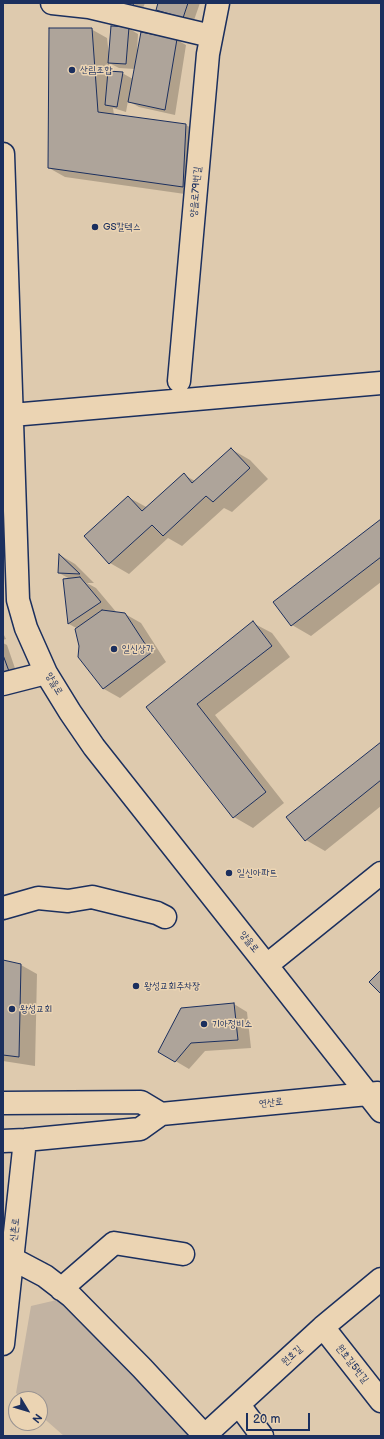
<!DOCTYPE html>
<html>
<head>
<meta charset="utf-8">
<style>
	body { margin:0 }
	#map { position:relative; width:384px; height:1439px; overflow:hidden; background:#decaae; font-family:"Balsamiq Sans",sans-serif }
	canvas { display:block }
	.frame { position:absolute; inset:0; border:4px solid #1b2f5e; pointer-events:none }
	.north { position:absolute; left:8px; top:1391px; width:40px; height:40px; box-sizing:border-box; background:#ebd4b3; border:1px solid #989291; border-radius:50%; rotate:128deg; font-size:11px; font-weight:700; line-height:16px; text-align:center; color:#1b2f5e }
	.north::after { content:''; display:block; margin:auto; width:14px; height:18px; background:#1b2f5e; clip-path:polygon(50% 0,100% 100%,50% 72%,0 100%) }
	.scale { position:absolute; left:246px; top:1413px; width:64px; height:18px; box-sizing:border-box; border:2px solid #1b2f5e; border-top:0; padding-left:5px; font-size:12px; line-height:14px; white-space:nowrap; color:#1b2f5e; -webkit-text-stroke:3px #ebd4b3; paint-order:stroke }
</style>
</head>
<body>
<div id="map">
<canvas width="384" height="1439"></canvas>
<div class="frame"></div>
<div class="north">N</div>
<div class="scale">20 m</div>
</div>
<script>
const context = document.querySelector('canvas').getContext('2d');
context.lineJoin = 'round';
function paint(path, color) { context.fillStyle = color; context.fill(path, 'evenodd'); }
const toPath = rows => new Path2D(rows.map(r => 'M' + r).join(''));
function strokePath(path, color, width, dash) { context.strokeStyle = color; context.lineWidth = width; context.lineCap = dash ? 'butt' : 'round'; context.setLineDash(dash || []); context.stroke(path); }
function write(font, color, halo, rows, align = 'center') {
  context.font = font + ' "Balsamiq Sans","Poor Story",sans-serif'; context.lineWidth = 3; context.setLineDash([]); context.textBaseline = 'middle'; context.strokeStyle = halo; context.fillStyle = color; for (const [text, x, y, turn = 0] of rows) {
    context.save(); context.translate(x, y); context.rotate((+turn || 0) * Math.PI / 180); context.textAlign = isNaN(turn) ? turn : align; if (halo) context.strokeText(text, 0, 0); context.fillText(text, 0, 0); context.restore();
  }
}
paint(toPath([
	[61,1299,106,1344,188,1436,64,1436,40,1415,40,1399,22,1399,16,1393,31,1306]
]), '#c2b3a2');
paint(toPath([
	[124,3,145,3,142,11],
	[159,3,200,3,193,23,167,15,157,9],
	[128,28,138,34,137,52,177,40,186,45,175,115,139,107,128,101,126,112,113,108,114,115,186,125,202,134,199,196,65,177,49,168,91,29,107,38,109,55],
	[109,63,119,68,135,69,133,79,122,73,110,72],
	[231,449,250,460,268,479,232,512,224,508,182,546,168,538,129,574,110,563,85,536,128,497,148,508,184,475,195,481],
	[381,521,381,582,311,636,292,625],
	[60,555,75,564,94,583,87,583,96,588,117,613,125,614,141,623,166,662,120,698,104,689,79,656,80,646,78,629,69,624,64,580,70,579,59,573],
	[253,623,272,633,290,657,215,715,284,803,253,828,234,817,147,707],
	[3,633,6,639,3,640],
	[3,643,7,645,19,680,3,682],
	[381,743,381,806,325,851,306,840],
	[3,961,21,965,37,974,35,1066,3,1061],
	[234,1004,247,1012,251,1048,205,1051,189,1069,160,1052]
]), '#0003');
const building = toPath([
	[122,3,134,3,132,7,122,3],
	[158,3,188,3,183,18,156,10,158,3],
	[111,26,129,27,126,64,108,63,111,26],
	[49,28,92,28,98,112,186,124,183,187,48,168,49,28],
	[141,32,177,39,165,110,128,102,141,32],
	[108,71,123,72,117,107,105,105,108,71],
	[231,448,250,468,213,502,206,496,163,536,152,525,109,564,84,536,128,496,142,511,184,473,192,483,231,448],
	[381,519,381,557,291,626,273,602,381,519],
	[59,554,80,574,58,573,59,554],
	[80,577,101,602,68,624,63,579,80,577],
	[102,610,125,613,151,653,103,689,78,657,79,646,75,629,102,610],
	[253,621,272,646,197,704,266,792,233,818,146,707,253,621],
	[3,655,10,674,3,676,3,655],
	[381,742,381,780,305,841,286,817,381,742],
	[3,960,21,964,19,1057,3,1055,3,960],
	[381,970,381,994,369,982,381,970],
	[234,1003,238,1040,191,1043,175,1062,158,1052,181,1008,234,1003]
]);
paint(building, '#aea49a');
strokePath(building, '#1b2f5e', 1);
const minor = toPath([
	[52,3,89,7,211,36],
	[3,154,18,600,26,628,46,673,70,712,94,747,264,962,381,1111],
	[179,381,208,54,218,3],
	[12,415,381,383],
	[3,684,46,673],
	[3,908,38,898,68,901,92,897,157,913,165,917],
	[267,965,381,873],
	[3,1103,141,1102,161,1114],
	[3,1141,25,1140,140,1129,161,1114,378,1093],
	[11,1258,45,1276,71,1296,142,1368,205,1436],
	[61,1289,114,1243,183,1254],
	[323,1327,381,1401],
	[3,1344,25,1140],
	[239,1405,262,1436],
	[204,1436,323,1327,381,1279]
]);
strokePath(minor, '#1b2f5e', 25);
strokePath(minor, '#ebd4b3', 22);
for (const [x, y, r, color] of [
	[72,70,4,"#1b2f5e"],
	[95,227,4,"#1b2f5e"],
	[114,649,4,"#1b2f5e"],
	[229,873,4,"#1b2f5e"],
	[136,986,4,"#1b2f5e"],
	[12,1009,4,"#1b2f5e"],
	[204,1024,4,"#1b2f5e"]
]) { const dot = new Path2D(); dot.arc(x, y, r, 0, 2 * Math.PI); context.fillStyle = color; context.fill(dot); strokePath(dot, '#ebd4b3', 1.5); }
write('10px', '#1b2f5e', '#ebd4b3', [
	["산림조합",80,70],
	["GS칼텍스",103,227],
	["일신상가",122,649],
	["일신아파트",237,873],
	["왕성교회주차장",144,986],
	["왕성교회",20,1009],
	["기아정비소",212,1024]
], 'left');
write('10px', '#1b2f5e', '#ebd4b3', [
	["양을로79번길",196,192,-85],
	["양을로",54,684,60],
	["양을로",249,942,51],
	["연산로",271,1103,-6],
	["신촌로",15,1230,-83],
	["원호길",292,1356,-43],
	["원호길5번길",352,1364,52]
]);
</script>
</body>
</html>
